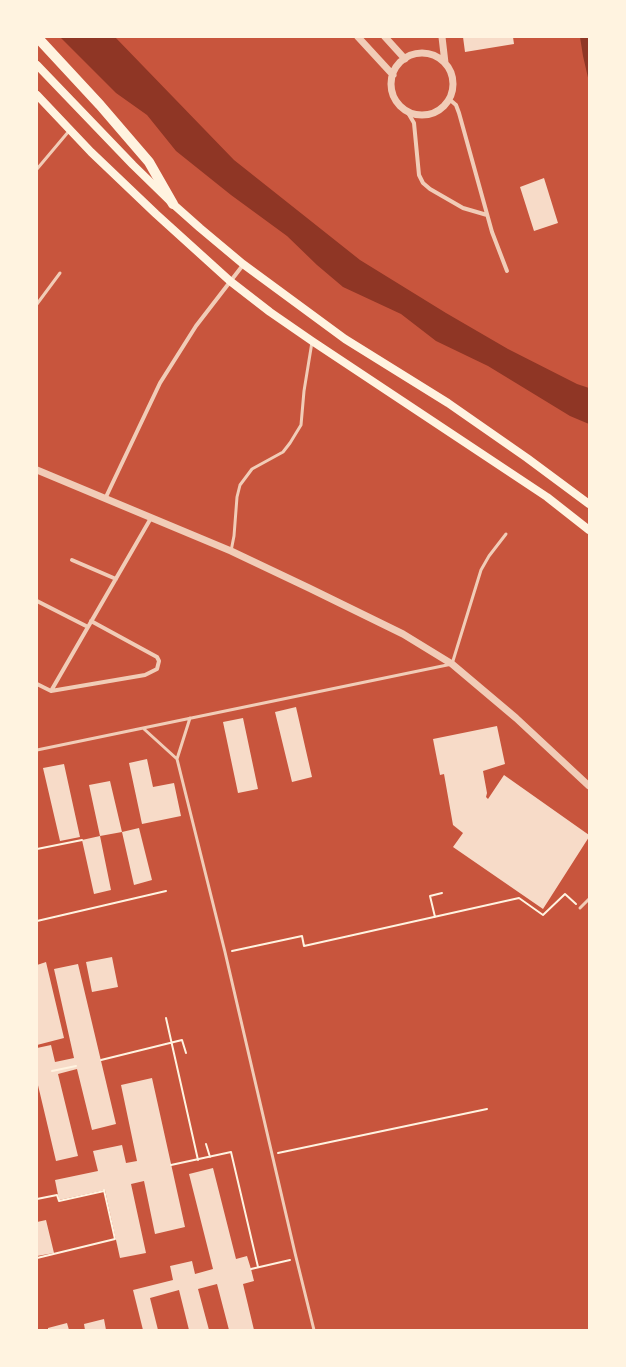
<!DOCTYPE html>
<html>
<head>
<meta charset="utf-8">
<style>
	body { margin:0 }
	#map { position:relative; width:626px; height:1367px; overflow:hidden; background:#c8553d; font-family:Figtree,sans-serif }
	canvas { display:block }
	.frame { position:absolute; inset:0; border:38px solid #fff3e0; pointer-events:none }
</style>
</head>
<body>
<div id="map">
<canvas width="626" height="1367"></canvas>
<div class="frame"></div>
</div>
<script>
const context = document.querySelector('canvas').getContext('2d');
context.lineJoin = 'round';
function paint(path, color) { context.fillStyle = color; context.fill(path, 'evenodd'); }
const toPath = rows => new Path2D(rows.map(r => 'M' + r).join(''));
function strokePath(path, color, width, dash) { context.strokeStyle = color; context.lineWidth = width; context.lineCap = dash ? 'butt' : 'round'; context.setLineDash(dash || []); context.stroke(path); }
paint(toPath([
	[60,37,115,37,234,160,360,260,446,313,508,349,577,384,589,388,589,424,570,416,488,366,436,341,401,314,343,287,317,265,287,236,231,195,176,151,147,115,116,93],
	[580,37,589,37,589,82,583,56]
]), '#8f3625');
paint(toPath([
	[463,37,513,37,514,44,465,52],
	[544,178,558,223,534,231,520,187],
	[296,707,312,777,292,782,275,712],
	[243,718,258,789,238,793,223,722],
	[497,726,505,764,483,771,487,793,486,797,488,799,504,775,589,835,589,837,543,909,453,847,463,833,453,825,444,774,440,775,433,739],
	[147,759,153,787,174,783,181,816,142,824,129,763],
	[64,764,80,837,60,841,43,768],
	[110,781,122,832,139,828,152,880,134,885,122,832,100,836,89,785],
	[100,836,111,890,94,894,82,840],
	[112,957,118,987,92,992,86,962],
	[46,962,64,1038,37,1045,37,965],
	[78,964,116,1124,92,1130,77,1069,58,1074,78,1156,56,1161,37,1081,37,1048,51,1045,55,1062,74,1058,54,969],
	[152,1078,185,1227,155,1234,144,1181,131,1184,146,1253,120,1258,105,1190,59,1200,55,1180,98,1171,93,1151,122,1145,126,1163,137,1161,121,1085],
	[213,1168,236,1259,247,1256,251,1269,254,1281,243,1284,254,1330,229,1330,217,1284,198,1289,209,1330,189,1330,179,1290,150,1298,158,1330,143,1330,133,1290,173,1280,170,1266,192,1261,195,1274,213,1269,189,1174],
	[46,1220,54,1253,37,1256,37,1222],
	[104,1319,106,1330,85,1330,84,1324],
	[67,1323,69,1330,48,1330,48,1328]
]), '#f7dbc8');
strokePath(toPath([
	[37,849,82,840],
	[435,917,430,896,442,893],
	[37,921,166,891],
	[232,951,302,936,304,946,519,898,543,915,565,894,576,904],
	[166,1018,198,1160],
	[101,1060,182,1040,186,1053],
	[52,1071,76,1066],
	[206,1144,210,1157],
	[278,1153,487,1109],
	[171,1165,231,1152,258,1267],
	[37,1199,57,1195,59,1201,104,1191],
	[37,1258,115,1239,104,1190],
	[251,1269,290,1260]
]), '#fff3e0', 2);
strokePath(toPath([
	[37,169,69,131],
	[37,304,60,273],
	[231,551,234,536,237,497,240,485,252,469,283,452,290,443,301,425,304,391,312,342],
	[190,718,177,759,225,952,295,1253,314,1330],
	[144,729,177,759],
	[37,750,452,664,481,570,489,556,506,534],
	[580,908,589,899]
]), '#f1ccb7', 3);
strokePath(toPath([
	[449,99,456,105,459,113,492,232,507,271],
	[407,111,414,123,419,175,423,183,430,189,463,208,487,215],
	[105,499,160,383,196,326,243,265],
	[72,560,116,579],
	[37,601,88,627],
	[37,684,51,691],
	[51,691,151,518],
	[51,691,145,675,157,669,159,661,157,657,91,621]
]), '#f1ccb7', 4);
strokePath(toPath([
	[358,37,393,75],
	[385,37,405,59],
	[442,37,445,63],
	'391 84a31 31 0 1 1 62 0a31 31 0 1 1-62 0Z',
	[37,470,231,551,309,588,403,634,452,664,516,718,589,786]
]), '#f1ccb7', 7);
strokePath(toPath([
	[37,65,133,165,173,204,200,228,243,264,345,339,448,403,527,458,589,504],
	[37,95,91,152,156,214,230,281,270,312,312,341,547,497,589,530]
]), '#fff3e0', 8);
strokePath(toPath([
	[37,37,100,105,149,162,173,204]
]), '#fff3e0', 10);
</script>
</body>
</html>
